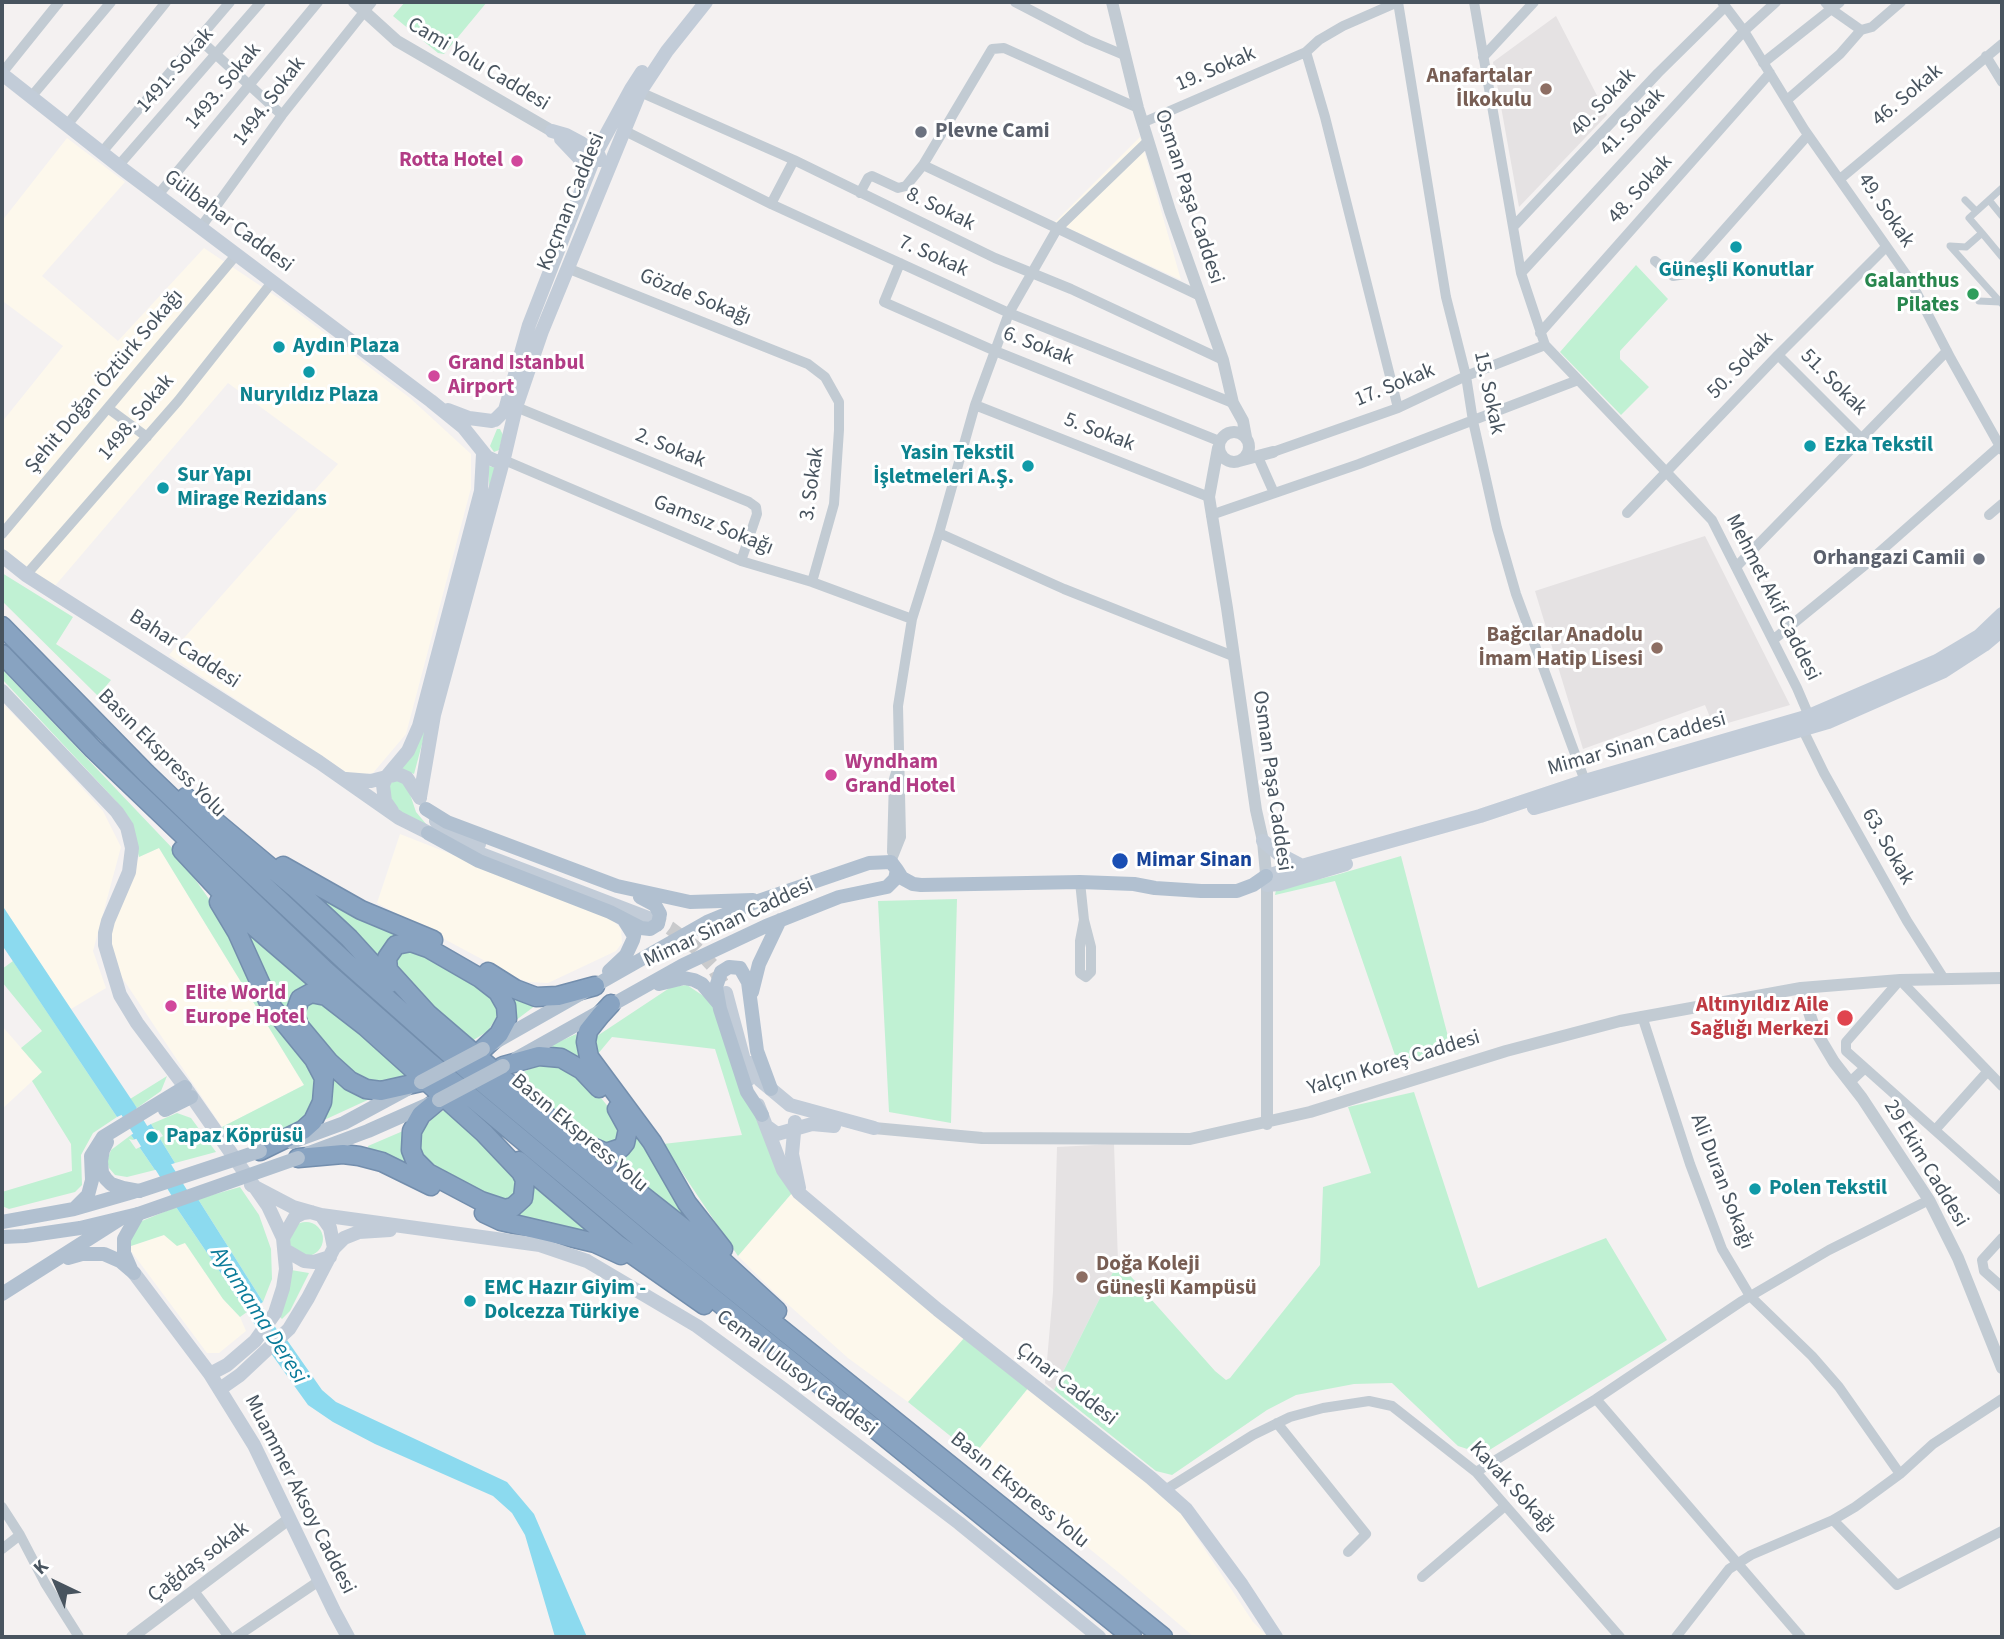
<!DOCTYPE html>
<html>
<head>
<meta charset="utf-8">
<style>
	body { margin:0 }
	#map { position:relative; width:2004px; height:1639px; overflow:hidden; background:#f4f1f1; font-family:"Source Sans 3",sans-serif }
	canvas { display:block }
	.frame { position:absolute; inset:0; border:4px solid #48545f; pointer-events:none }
	.north { position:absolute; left:21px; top:1548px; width:70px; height:70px; -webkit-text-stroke:5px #fff; paint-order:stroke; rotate:316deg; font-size:19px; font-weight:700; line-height:28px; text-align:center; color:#48545f }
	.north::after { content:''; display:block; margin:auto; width:24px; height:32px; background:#48545f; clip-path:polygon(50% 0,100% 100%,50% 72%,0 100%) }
</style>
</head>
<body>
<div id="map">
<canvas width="2004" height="1639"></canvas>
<div class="frame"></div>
<div class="north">K</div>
</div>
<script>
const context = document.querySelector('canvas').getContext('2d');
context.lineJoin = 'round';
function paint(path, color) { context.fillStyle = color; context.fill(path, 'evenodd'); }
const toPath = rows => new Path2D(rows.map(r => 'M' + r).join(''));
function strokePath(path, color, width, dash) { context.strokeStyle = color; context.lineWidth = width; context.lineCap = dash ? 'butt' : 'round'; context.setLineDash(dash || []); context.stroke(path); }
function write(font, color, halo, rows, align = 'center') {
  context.font = font + ' "Source Sans 3",sans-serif'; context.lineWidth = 6; context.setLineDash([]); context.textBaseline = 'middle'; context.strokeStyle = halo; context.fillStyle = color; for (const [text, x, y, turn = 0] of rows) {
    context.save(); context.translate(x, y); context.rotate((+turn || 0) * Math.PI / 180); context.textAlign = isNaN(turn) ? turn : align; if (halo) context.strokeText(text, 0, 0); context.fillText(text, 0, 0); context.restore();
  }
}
paint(toPath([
	[1140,137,1181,280,1055,222],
	[67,138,125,182,42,276,118,341,204,248,280,299,410,398,471,454,471,488,406,734,373,773,352,776,169,655,338,464,228,383,54,587,2,548,2,422,63,346,4,302,2,304,2,221],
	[2,703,35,736,103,811,121,847,93,951,106,988,71,1009,2,905],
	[400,834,609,916,621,929,622,943,616,951,548,983,529,982,517,978,377,903],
	[159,848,304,1085,222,1127,121,976,106,935,139,857],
	[2,1026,42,1072,2,1109],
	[792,1193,965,1337,908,1402,848,1358,773,1291,738,1256],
	[164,1235,185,1243,223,1299,240,1317,246,1331,219,1353,207,1353,128,1247],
	[1029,1387,1174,1503,1253,1622,1268,1637,1194,1637,1123,1576,974,1455]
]), '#fdf8ec');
paint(toPath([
	[1556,16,1607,115,1519,207,1493,62],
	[1705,536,1790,705,1714,727,1705,705,1583,749,1535,591],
	[1114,1144,1118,1262,1054,1390,1045,1383,1053,1292,1057,1147]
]), '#e5e2e3');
paint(toPath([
	[405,2,487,2,444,54,438,53,393,16],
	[1636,265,1668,299,1620,351,1620,359,1649,387,1621,415,1560,352],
	[497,429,500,429,503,435,499,450,494,452,490,446],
	[489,466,496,468,414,774,400,768,489,487],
	[2,573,73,617,56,644,111,680,98,696,2,601],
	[2,669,175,851,226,923,309,1061,316,1080,315,1105,299,1124,230,1143,222,1127,304,1085,159,848,139,857,131,826,116,801,2,679],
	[399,779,408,788,416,812,427,825,407,817,394,806,388,789,391,783],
	[1401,856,1451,1048,1398,1064,1335,881,1275,895,1276,890,1336,875],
	[302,885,410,935,380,961],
	[957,899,951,1123,889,1112,878,901],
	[238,921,313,986,289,1022,278,1007],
	[414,948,493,995,497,1007,497,1016,488,1031,472,1041,395,971,394,959,398,953],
	[13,961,117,1117,93,1133,81,1155,82,1185,75,1192,9,1209,2,1206,2,1192,72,1171,71,1144,32,1081,42,1072,21,1048,42,1031,2,982,2,969],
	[687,985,714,1003,792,1193,738,1256,663,1144,742,1135,715,1049,612,1037,597,1055,594,1038,671,987],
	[507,989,540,1002,511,1024],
	[322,999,407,1074,390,1082,374,1082,350,1070,309,1027,304,1015,309,1002],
	[576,1034,584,1061,572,1053,550,1046],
	[549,1063,561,1066,593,1088,614,1114,620,1125,618,1139,612,1145,592,1141,511,1078,538,1065],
	[330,1073,372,1098,322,1121],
	[167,1076,161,1091,137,1108,130,1099],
	[1414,1092,1478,1288,1606,1238,1667,1340,1483,1454,1458,1446,1392,1383,1354,1384,1296,1395,1267,1410,1172,1475,1156,1471,1054,1390,1118,1262,1215,1371,1226,1380,1230,1378,1320,1265,1323,1187,1371,1173,1348,1107],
	[448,1108,520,1180,516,1195,507,1201,495,1199,434,1168,426,1161,421,1153,418,1144,420,1134,434,1116],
	[177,1113,191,1118,216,1152,175,1163,151,1124],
	[634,1124,696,1227,657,1194,613,1161,623,1155],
	[403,1131,403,1146,411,1167,369,1151,368,1146],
	[131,1135,155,1170,127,1177,115,1175,109,1168,107,1161,111,1150],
	[534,1185,551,1199,600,1238,517,1221,514,1215,524,1210,531,1201],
	[240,1187,259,1215,271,1249,272,1279,263,1302,198,1199],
	[176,1207,247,1312,240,1317,223,1299,185,1243,177,1246,164,1235,128,1247,137,1223],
	'289 1239a17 17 0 1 1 34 0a17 17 0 1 1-34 0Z',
	[291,1270,309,1273,290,1311,282,1319,280,1317],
	[965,1337,1029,1387,974,1455,908,1402]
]), '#c0f1d3');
paint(toPath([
	[2,905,71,1009,137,1108,117,1117,2,945],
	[151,1124,175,1163,155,1170,131,1135],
	[198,1199,263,1302,247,1312,176,1207],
	[287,1340,322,1390,336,1402,507,1482,534,1514,587,1637,555,1637,525,1535,512,1513,493,1496,375,1444,333,1422,308,1405,270,1352]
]), '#8cdaef');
paint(toPath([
	[159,1130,163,1136,136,1149,129,1139,133,1140]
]), '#f4f1f1');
strokePath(toPath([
	[126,1107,190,1210],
	[242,1290,283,1354]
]), '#8cdaef', 16);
strokePath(toPath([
	[651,919,670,928,695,947,712,965,723,985]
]), '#c9cacc', 14, [14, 7]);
const motorway = toPath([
	[2,626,146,773,227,851,347,963,471,1073,688,1254,1163,1637],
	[2,654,93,749,208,859,326,971,429,1062,654,1250,1132,1637],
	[186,797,294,887,349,938,390,983],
	[182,850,250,923,334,995],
	[283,866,361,910,433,940],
	[219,902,237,932,270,1005,314,1059,324,1078,322,1102,313,1121,303,1130,260,1151],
	[488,972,515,989,536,997,558,996,595,986],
	[611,1004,600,1016,588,1031,586,1042,589,1057,652,1142,687,1203,723,1249],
	[483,1049,499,1034,507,1019,506,1006,498,992,480,978,428,948,411,942,396,945,387,958,388,970,428,1014,605,1166,704,1244,777,1311],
	[503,1066,539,1056,561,1058,582,1070,599,1088],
	[421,1082,381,1091,366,1089,350,1081,329,1062,299,1026,295,1013,300,999,311,993,326,996,366,1027,484,1133,521,1172,525,1180,523,1198,513,1207,505,1209,481,1201,428,1173,415,1160,411,1150,412,1131,421,1115,439,1100],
	[588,1145,606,1153,621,1148,625,1143,628,1129,617,1109],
	[298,1158,343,1154,359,1156,382,1162,431,1186],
	[519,1161,617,1244,704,1305],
	[484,1213,501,1221,595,1243,621,1255]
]);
strokePath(motorway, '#738ead', 21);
strokePath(toPath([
	[1965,200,1976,211],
	[1989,200,2002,216],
	[1982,233,1969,218,2002,188],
	[2002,257,1982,233,1966,247,1950,246,2002,304],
	[1979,301,2000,302]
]), '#c2cbd3', 7);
strokePath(toPath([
	[1015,2,1088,40,1124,55],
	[1398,2,1446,297,1466,376,1473,421,1497,528,1516,594,1585,781],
	[1474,2,1521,273,1545,345,1712,520,1797,688,1809,716,1803,730,1824,773,1907,921,1944,979],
	[1722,2,1744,31,1804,129,1910,280,1951,359,2002,450],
	[1825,2,1831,9,1861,30],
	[199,39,282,115],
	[1306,52,1325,117,1398,408],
	[1986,56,2002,82],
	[1483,57,1534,2],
	[1763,63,1840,2],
	[2,73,59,2],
	[640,92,794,160,995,258,1071,289,1223,360],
	[31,97,111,2],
	[1787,100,1840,54,1861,30,1872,27,1901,2],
	[1138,108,1004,48,992,49,923,165,1200,296],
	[1142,123,1306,52,1319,40,1343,26,1398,2],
	[67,125,166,2],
	[623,130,771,204,1009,313,1233,403],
	[1148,141,1057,229,1009,313,975,405,939,533,1064,589,1233,656],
	[102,152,230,2],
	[119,165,261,2],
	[1840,179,2002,44],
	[860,193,868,178,872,176,898,188,906,186,923,165],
	[158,195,318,2],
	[771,204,794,160],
	[201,227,282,115,372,2],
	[1513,227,1658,73,1725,7],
	[1655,261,1673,276,1685,274,1808,135],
	[900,263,884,302,995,351,1219,441],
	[567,268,808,364,825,377,839,402,839,430,834,504,812,582],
	[1521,273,1744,31,1776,2],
	[1540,333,1770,73],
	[1778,355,1861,438],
	[975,405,1209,497],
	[516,407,749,502,756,507,757,514,741,561],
	[109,409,147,437],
	[1273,452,1398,408,1466,376,1545,345],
	[1258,457,1274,493],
	[504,460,741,561,812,582,912,619],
	[1627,513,1778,355,1885,248],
	[1211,515,1359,464,1578,380],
	[1989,515,2002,504],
	[2,534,237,254],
	[1737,566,1947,351],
	[26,575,178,401,273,281],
	[1773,640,1865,565,2002,444],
	[892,852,894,779,898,766],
	[891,862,901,837,898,706,912,619,939,533],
	[1080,882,1084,920,1080,941,1080,973,1086,977,1091,972,1091,947,1084,920],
	[1642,1016,1690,1164,1722,1249,1750,1296,1812,1356,1839,1387,1900,1474],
	[1850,1082,1865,1068],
	[2002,1086,1900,980,1846,1042,1846,1051,2002,1190],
	[1935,1130,1987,1072],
	[2002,1238,1982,1260,1984,1271,2002,1287],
	[1596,1399,1801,1637],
	[1277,1423,1366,1534,1348,1552],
	[1476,1472,1596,1399,1742,1301,1829,1250,1929,1200],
	[1165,1490,1253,1435,1290,1417,1323,1408,1369,1401,1392,1406,1476,1472,1620,1637],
	[2,1507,20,1535,45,1583,79,1637],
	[1833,1520,1897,1585,2002,1531],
	[2,1549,20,1535],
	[1422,1577,1505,1506],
	[194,1591,229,1637],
	[236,1637,319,1581],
	[1676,1637,1729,1569,1751,1555,1833,1520,1855,1507,1900,1474,1933,1444,2002,1399]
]), '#c2cbd3', 10);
strokePath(toPath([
	[354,2,397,41,552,131],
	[1112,2,1138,108,1170,211,1223,360,1233,403,1243,421,1246,437],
	'1219 447a15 15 0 1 1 30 0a15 15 0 1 1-30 0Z',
	[1218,448,1209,497,1227,608,1256,810,1263,841,1267,885,1267,1124],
	[1239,461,1273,452],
	[1801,988,1815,1030,1834,1062,1862,1098,1929,1200,1958,1258,2002,1368],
	[874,1128,982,1138,1190,1139,1310,1112,1506,1051,1620,1021,1801,988,1900,980,2002,978],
	[132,1637,289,1519]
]), '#c2cbd3', 12);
strokePath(toPath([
	[2,74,124,170,431,401,463,427,487,457,498,462,504,460],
	[552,131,566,135,581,143,599,156,600,160],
	[561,139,580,159,584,180],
	[448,410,469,418,492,421],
	[495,420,505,410,529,325,596,153,631,89,642,72],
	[2,556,26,575,319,762,399,818,437,837],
	[2,691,117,812,127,827,132,848,129,872,108,921,105,933,105,945,120,995,137,1023,185,1087,268,1206,283,1238,286,1269,283,1288,275,1313,255,1341,227,1365,210,1374],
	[346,779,371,781,398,774,407,778,420,798],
	[420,797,434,715,450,656,505,454,516,407,542,331,640,92,667,51,706,2],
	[1534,808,1828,722,1944,671,1984,645,2002,630],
	[392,811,385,801,383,785,387,776,408,751,419,726,481,491,483,454],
	[436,821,453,832,479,844],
	[1263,841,1279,854,1302,866],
	[463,847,651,919],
	[1266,876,1480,816,1585,781,1809,716,1937,661,1979,636,2002,614],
	[1267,885,1279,884,1346,864],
	[726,993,749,1079],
	[751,1063,760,1080,790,1105,874,1128],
	[758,1105,783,1170,799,1193,938,1310,1151,1478,1186,1509,1242,1585,1276,1637],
	[795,1122,792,1154,799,1188],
	[766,1126,777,1134,812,1124,834,1126],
	[251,1185,293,1207,321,1215,540,1245,587,1261,697,1326,783,1389,959,1523,1099,1637],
	[283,1238,295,1217,303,1213,311,1212],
	[334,1248,344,1238,359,1232,390,1230],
	[285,1250,304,1261,314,1262,330,1257],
	[134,1273,210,1374,254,1445,334,1611,348,1637],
	[220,1389,240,1375,289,1329,308,1298,334,1248,330,1228,321,1215]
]), '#c2ccd8', 14);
strokePath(toPath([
	[426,809,447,822,617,886,690,902,753,900],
	[428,833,479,861,610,912,641,928,650,929,658,924,660,914,655,905,640,897],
	[897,870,902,878,913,884,921,885,1080,882,1134,884,1155,888,1201,891,1237,891,1253,885,1266,876],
	[609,971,626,955,633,940,634,936,624,920],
	[659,984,684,978,694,980,702,984,718,1003],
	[752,992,759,964,780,920],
	[492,1044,707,922,758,901,869,863,891,862,897,870,895,879,887,887,839,897,766,926,683,965,517,1058],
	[165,1110,191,1097],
	[762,1115,747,1092,720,1009,716,987,721,972,729,967,740,968,748,982,757,1051,771,1089],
	[107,1142,103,1150,101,1161,102,1173,106,1179,111,1184,123,1188,139,1191],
	[292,1142,344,1123,407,1089],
	[309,1153,368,1131,429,1104],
	[74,1209,88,1195,92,1180,91,1156,103,1137,185,1087],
	[2,1222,74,1209,133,1192],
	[2,1237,25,1236,80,1228,138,1214],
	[68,1258,82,1254,104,1254,120,1261,134,1273],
	[131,1269,124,1253,124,1239,138,1214],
	[2,1294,120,1219]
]), '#b1c0d0', 14);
strokePath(motorway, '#88a3c1', 18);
strokePath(toPath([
	[421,1082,483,1049],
	[439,1100,503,1066],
	[139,1191,260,1151],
	[138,1214,298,1158]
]), '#b1c0d0', 14);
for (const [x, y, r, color] of [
	[1546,89,7,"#8d6e63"],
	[921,132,7,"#6b7280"],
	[517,161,7,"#d1479c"],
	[1736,247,7,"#0f9aa8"],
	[1973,294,7,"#2e9e5b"],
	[279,347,7,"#0f9aa8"],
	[309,372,7,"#0f9aa8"],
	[434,376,7,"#d1479c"],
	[1810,446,7,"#0f9aa8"],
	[1028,466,7,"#0f9aa8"],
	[163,488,7,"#0f9aa8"],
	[1979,559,7,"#6b7280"],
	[1657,648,7,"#8d6e63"],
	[831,775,7,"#d1479c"],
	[1120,861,9,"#1a4fb4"],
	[171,1006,7,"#d1479c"],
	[1845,1018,9,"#e0444e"],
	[152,1137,7,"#0f9aa8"],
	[1755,1189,7,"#0f9aa8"],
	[1082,1277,7,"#8d6e63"],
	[470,1301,7,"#0f9aa8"]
]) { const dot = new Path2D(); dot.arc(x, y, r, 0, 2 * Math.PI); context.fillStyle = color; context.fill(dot); strokePath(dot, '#fff', 2.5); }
write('21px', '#48545f', '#fff', [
	["Cami Yolu Caddesi",478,65,31],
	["19. Sokak",1216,70,-23],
	["1491. Sokak",176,71,-49],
	["1493. Sokak",224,87,-50],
	["46. Sokak",1908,96,-40],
	["1494. Sokak",270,102,-53],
	["40. Sokak",1604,103,-47],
	["41. Sokak",1633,123,-47],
	["48. Sokak",1641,190,-48],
	["Osman Paşa Caddesi",1188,197,72],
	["Koçman Caddesi",572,202,-68],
	["8. Sokak",940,210,26],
	["49. Sokak",1885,211,56],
	["Gülbahar Caddesi",228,222,37],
	["7. Sokak",933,257,24],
	["Gözde Sokağı",695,298,22],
	["6. Sokak",1038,347,21],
	["50. Sokak",1741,366,-46],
	["Şehit Doğan Öztürk Sokağı",105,382,-50],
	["51. Sokak",1833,383,45],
	["17. Sokak",1395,386,-22],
	["15. Sokak",1488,393,78],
	["1498. Sokak",137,418,-50],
	["5. Sokak",1099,433,21],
	["2. Sokak",670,449,22],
	["3. Sokak",813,484,-82],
	["Gamsız Sokağı",713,526,22],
	["Mehmet Akif Caddesi",1772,598,63],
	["Bahar Caddesi",184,650,33],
	["Mimar Sinan Caddesi",1637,745,-16],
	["Basın Ekspress Yolu",161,754,45],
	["Osman Paşa Caddesi",1271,781,82],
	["63. Sokak",1887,847,60],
	["Mimar Sinan Caddesi",729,924,-25],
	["Yalçın Koreş Caddesi",1394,1064,-17],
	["Basın Ekspress Yolu",579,1134,40],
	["29 Ekim Caddesi",1925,1164,59],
	["Ali Duran Sokağı",1721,1182,69],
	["Cemal Ulusoy Caddesi",796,1374,37],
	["Çınar Caddesi",1066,1385,38],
	["Kavak Sokağı",1512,1488,47],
	["Basın Ekspress Yolu",1019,1491,39],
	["Muammer Aksoy Caddesi",299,1495,63],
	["Çağdaş sokak",199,1563,-37]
]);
write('bold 21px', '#785e54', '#fff', [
	["Anafartalar",1532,77],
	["İlkokulu",1532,101],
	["Bağcılar Anadolu",1643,636],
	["İmam Hatip Lisesi",1643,660],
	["Doğa Koleji",1096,1265,"left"],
	["Güneşli Kampüsü",1096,1289,"left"]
], 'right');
write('bold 21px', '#5b616d', '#fff', [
	["Plevne Cami",935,132],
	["Orhangazi Camii",1965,559,"right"]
], 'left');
write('bold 21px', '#b23c85', '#fff', [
	["Rotta Hotel",503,161,"right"],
	["Grand Istanbul",448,364],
	["Airport",448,388],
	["Wyndham",845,763],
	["Grand Hotel",845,787],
	["Elite World",185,994],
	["Europe Hotel",185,1018]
], 'left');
write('bold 21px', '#0d838f', '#fff', [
	["Güneşli Konutlar",1736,271,"center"],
	["Aydın Plaza",293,347],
	["Nuryıldız Plaza",309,396,"center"],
	["Ezka Tekstil",1824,446],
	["Yasin Tekstil",1014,454,"right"],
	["İşletmeleri A.Ş.",1014,478,"right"],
	["Sur Yapı",177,476],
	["Mirage Rezidans",177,500],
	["Papaz Köprüsü",166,1137],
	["Polen Tekstil",1769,1189],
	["EMC Hazır Giyim -",484,1289],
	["Dolcezza Türkiye",484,1313]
], 'left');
write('bold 21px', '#27864d', '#fff', [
	["Galanthus",1959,282],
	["Pilates",1959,306]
], 'right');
write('bold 21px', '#164399', '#fff', [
	["Mimar Sinan",1136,861]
], 'left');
write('bold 21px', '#be3a42', '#fff', [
	["Altınyıldız Aile",1829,1006],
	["Sağlığı Merkezi",1829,1030]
], 'right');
write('italic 23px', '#0a7b9a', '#fff', [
	["Ayamama Deresi",258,1316,57]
]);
</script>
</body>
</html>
